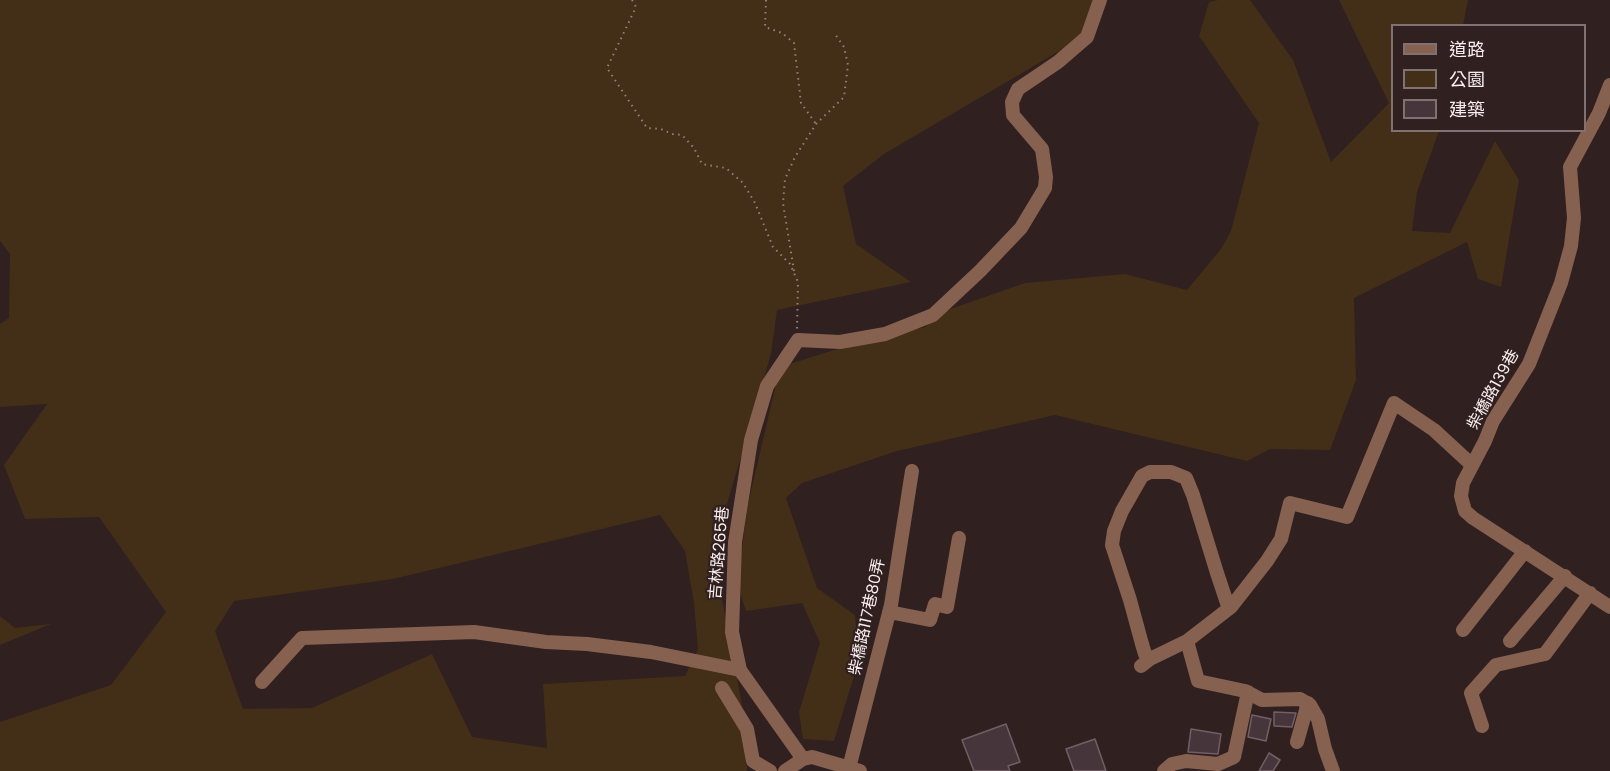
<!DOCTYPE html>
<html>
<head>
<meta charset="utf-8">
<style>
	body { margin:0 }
	#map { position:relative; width:1610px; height:771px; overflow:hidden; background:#302020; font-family:Poppins,"Noto Sans TC",sans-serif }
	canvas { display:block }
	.legend { position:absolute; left:1391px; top:24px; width:195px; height:108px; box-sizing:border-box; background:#302020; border:2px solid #807272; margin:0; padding:8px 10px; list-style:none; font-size:18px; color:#f9eded }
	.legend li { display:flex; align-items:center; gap:12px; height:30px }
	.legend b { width:30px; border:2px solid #807272 }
</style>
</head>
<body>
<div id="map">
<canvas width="1610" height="771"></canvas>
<ul class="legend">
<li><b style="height:8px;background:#876150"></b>道路</li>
<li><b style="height:16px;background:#432e17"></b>公園</li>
<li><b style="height:16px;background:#46363b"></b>建築</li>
</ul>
</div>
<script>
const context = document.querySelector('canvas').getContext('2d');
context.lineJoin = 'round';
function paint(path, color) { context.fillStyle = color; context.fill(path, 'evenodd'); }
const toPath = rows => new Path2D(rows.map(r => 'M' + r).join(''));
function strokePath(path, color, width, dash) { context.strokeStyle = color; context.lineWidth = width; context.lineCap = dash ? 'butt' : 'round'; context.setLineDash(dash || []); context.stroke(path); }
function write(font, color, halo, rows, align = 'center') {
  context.font = font + ' Poppins,"Noto Sans TC",sans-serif'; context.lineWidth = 4.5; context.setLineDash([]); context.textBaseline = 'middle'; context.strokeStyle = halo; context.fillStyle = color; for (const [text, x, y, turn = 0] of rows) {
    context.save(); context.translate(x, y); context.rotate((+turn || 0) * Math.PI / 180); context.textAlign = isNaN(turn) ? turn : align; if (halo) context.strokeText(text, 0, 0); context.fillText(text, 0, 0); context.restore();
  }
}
paint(toPath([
	[0,0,1104,0,1095,30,884,154,843,186,856,244,911,282,777,310,771,354,713,552,746,726,747,771,0,771,0,722,111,685,166,612,99,517,25,519,4,465,47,404,0,407,0,324,9,318,10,254,0,241],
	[660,515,685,551,694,603,698,649,685,676,543,684,547,748,472,737,432,654,312,708,243,709,215,631,234,601,393,579],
	[1218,0,1250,0,1293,60,1331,162,1389,103,1339,0,1468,0,1463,25,1392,26,1392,130,1439,131,1417,192,1412,231,1450,233,1495,141,1519,180,1501,287,1478,279,1467,242,1354,298,1356,380,1330,450,1270,449,1247,461,1055,415,897,451,802,483,786,498,817,588,855,615,859,660,834,741,803,739,799,712,820,643,802,603,746,611,737,584,748,504,780,367,885,334,926,327,933,315,1025,283,1125,274,1187,290,1221,249,1231,231,1259,123,1199,36,1209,2],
	[0,616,15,628,51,624,0,645]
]), '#432e17');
const building = toPath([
	[1274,712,1296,713,1292,727,1274,726,1274,712],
	[1252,715,1271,719,1266,741,1248,737,1252,715],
	[1006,724,1020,762,1008,766,1010,771,974,771,962,740,1006,724],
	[1191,729,1221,734,1218,754,1188,752,1191,729],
	[1095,739,1106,771,1074,771,1066,749,1095,739],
	[1269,753,1280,760,1273,771,1259,771,1269,753]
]);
paint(building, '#46363b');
strokePath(building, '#725f66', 1.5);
strokePath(toPath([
	[632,0,636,7,607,68,647,128,661,129,672,134,682,135,694,148,702,164,726,168,743,183,755,203,773,247,790,264,798,282,797,329],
	[766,0,765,27,782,33,794,43,801,103,816,124],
	[794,271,783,203,785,179,795,157,816,124,844,97,848,65,844,47,835,34]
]), '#918282', 2, [1.5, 4.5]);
strokePath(toPath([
	[1610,85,1599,113,1570,167,1574,218,1571,246,1561,283,1529,364,1493,421,1485,441,1463,483,1461,496,1465,511,1473,518,1610,607],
	[889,612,930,620,935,604,947,607,959,538],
	[1463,630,1525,551],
	[1187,641,1198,681,1245,691,1262,700,1300,699,1310,705,1318,719,1325,749,1333,771],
	[1510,641,1565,576],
	[1150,659,1145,654,1142,644,1130,600,1112,545,1114,531,1122,511,1142,476,1150,472,1171,472,1186,478,1193,495,1217,573,1227,603,1231,607],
	[1141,666,1150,659,1187,641,1231,607,1267,561,1281,539,1290,503,1347,517,1394,403,1434,430,1472,465],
	[262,682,302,638,474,632,546,642,587,644,651,652,740,670],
	[722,688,747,729,753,761,770,771],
	[1482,726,1471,693,1496,665,1545,654,1590,593],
	[1297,742,1308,703],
	[803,759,740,670,732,632,735,542,751,440,767,386,798,340,840,342,885,334,933,315,980,271,1021,228,1045,188,1046,177,1042,149,1013,115,1012,102,1018,89,1058,62,1087,37,1100,0],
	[849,768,891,605,912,471],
	[785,771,803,759,812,757,860,771],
	[1164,771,1172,764,1186,761,1218,764,1234,757,1248,692]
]), '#876150', 14);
write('16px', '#f9eded', '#302020', [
	["柴橋路139巷",1494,390,-61],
	["吉林路265巷",720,553,-85],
	["柴橋路117巷80弄",868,617,-78]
]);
</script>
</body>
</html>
